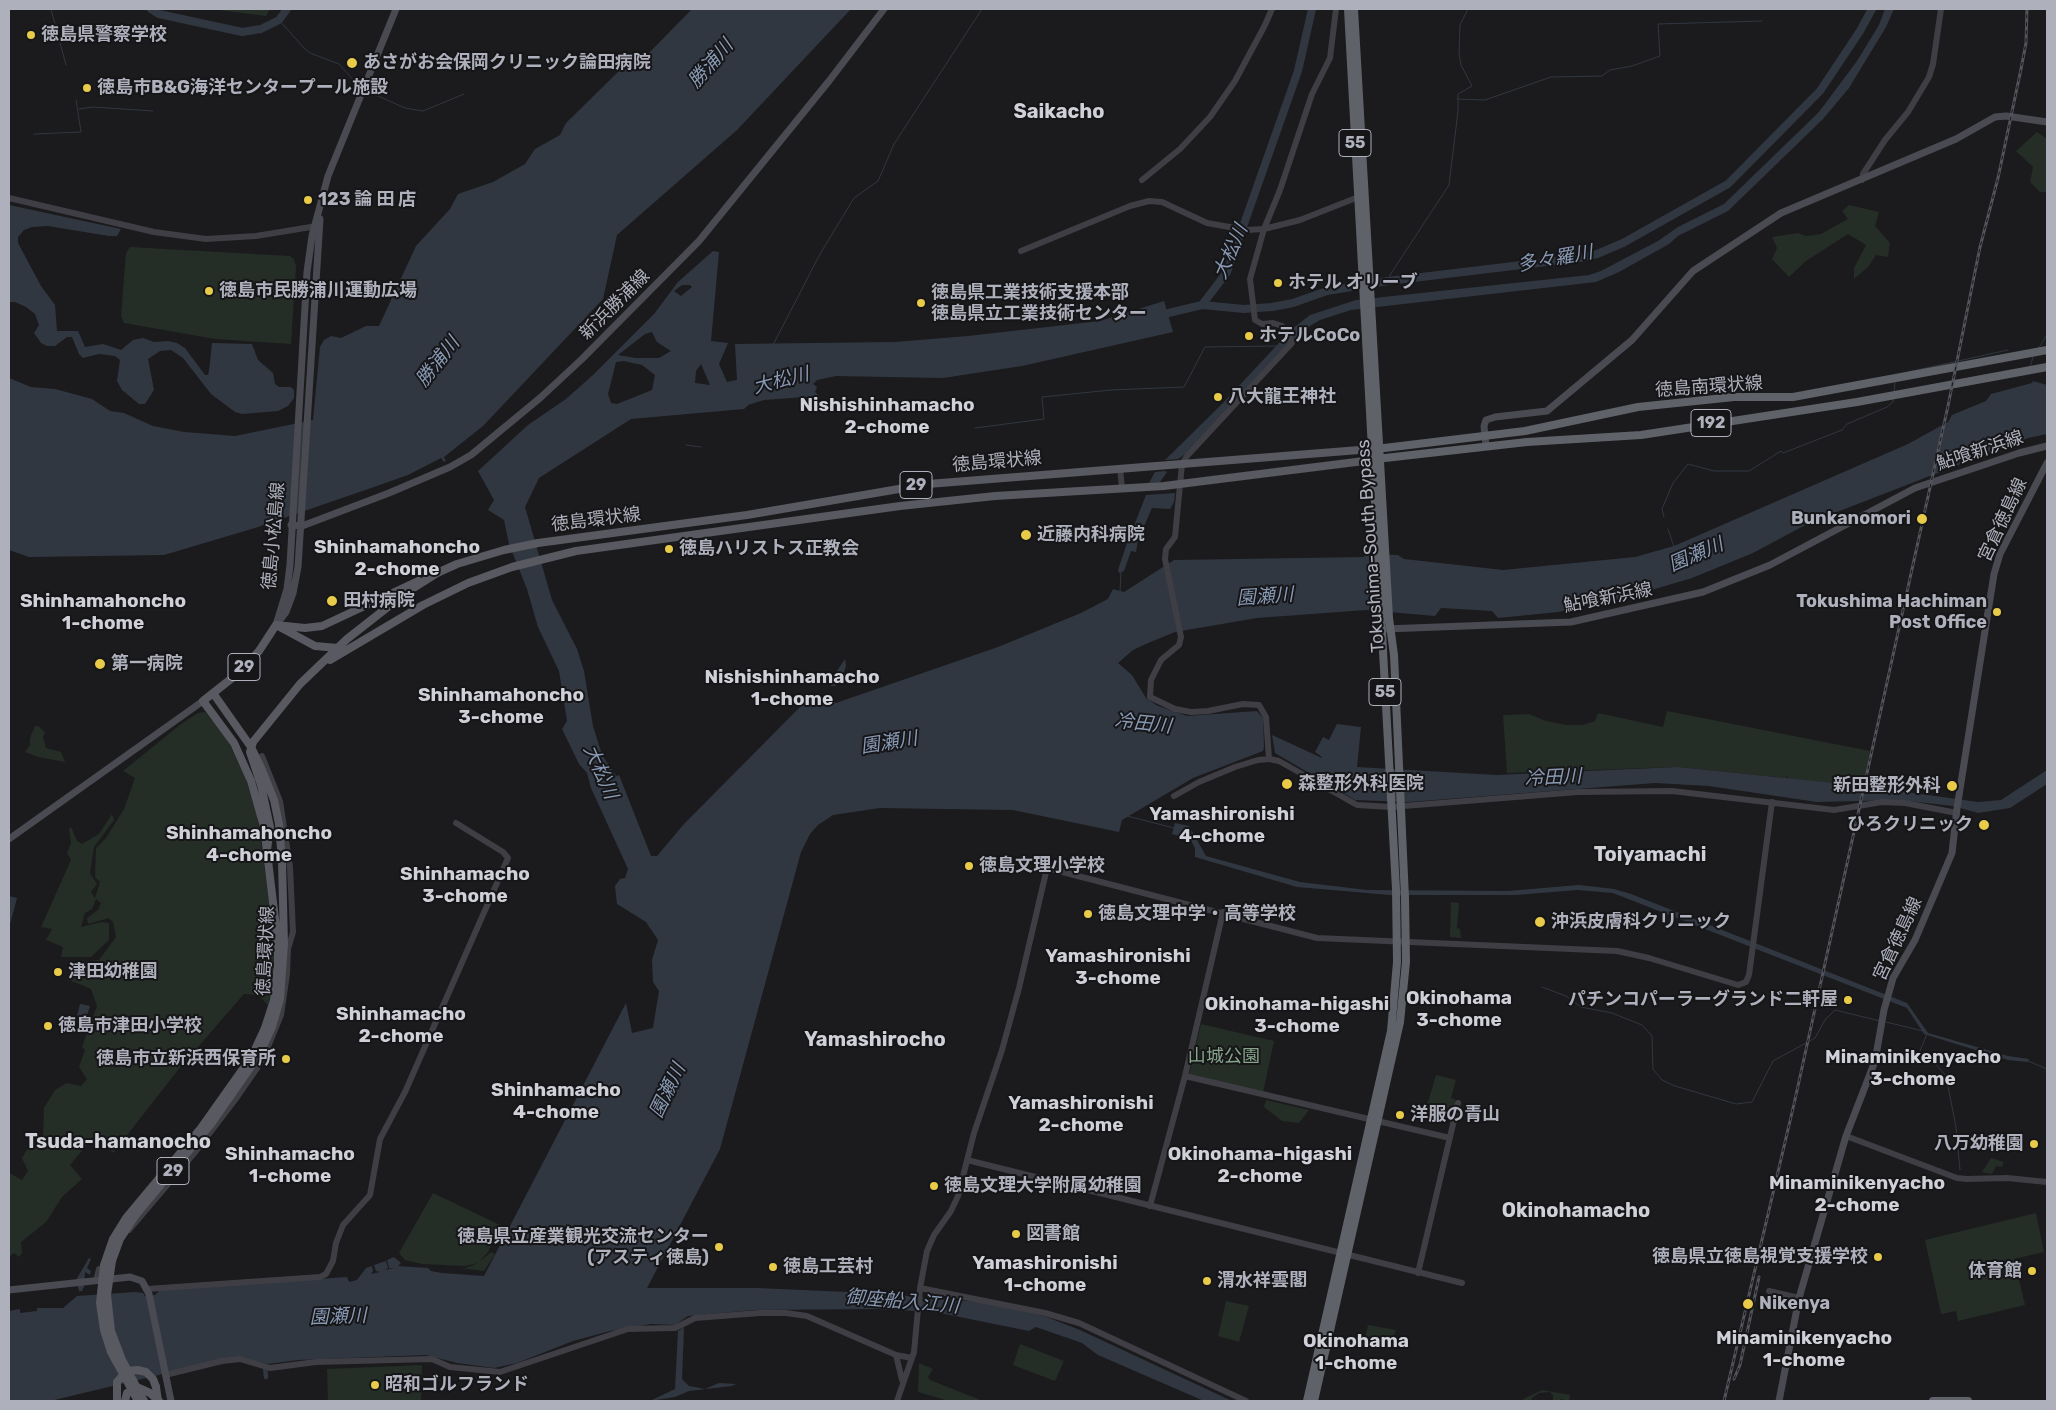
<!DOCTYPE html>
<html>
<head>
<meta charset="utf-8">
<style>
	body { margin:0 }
	#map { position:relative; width:2056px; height:1410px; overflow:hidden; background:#1b1b1d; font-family:Rubik,sans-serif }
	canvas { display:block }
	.frame { position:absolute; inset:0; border:10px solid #aeb0bc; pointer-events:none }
</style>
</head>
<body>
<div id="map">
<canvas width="2056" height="1410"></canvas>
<div class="frame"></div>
</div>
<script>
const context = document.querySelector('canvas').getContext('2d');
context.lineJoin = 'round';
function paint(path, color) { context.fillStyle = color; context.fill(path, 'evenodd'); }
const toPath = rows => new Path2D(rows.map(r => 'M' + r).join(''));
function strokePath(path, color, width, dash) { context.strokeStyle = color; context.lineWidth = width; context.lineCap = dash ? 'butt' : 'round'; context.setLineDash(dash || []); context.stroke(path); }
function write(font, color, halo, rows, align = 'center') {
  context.font = font + ' Rubik,"Noto Sans JP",sans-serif'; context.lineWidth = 4; context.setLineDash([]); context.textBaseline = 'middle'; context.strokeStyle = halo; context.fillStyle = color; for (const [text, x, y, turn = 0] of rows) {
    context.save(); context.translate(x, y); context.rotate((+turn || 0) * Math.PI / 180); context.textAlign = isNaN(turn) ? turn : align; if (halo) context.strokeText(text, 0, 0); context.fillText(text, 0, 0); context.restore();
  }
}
paint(toPath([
	[211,9,270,9,266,16],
	[2037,132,2047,139,2047,192,2040,192,2030,182,2033,167,2016,151],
	[1849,205,1879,212,1875,226,1890,243,1888,257,1876,255,1868,267,1854,279,1854,268,1866,245,1848,234,1806,261,1789,277,1772,259,1777,248,1772,237,1798,233,1806,236,1821,234,1848,219,1842,211],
	[130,247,290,256,294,259,296,266,291,344,215,339,124,323,121,316,126,253],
	[1667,711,1870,751,1863,786,1788,779,1787,776,1786,778,1678,767,1507,773,1503,715,1529,714,1546,721,1567,725,1583,725,1595,721,1598,713,1663,727],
	[205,712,227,739,245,777,257,815,275,943,274,979,268,1005,258,995,244,994,178,1070,113,1153,104,1143,91,1140,70,1165,82,1179,62,1197,46,1222,21,1242,22,1253,19,1257,14,1253,9,1257,9,1173,22,1180,28,1171,22,1158,28,1148,43,1138,44,1108,55,1090,67,1083,81,1086,87,1079,79,1067,85,1050,82,1047,97,1006,91,989,67,979,71,963,99,960,116,937,113,922,109,918,88,924,87,918,98,910,101,903,96,899,92,909,85,913,81,927,102,922,109,923,109,940,91,957,61,957,63,947,46,940,52,929,41,927,71,860,67,853,71,843,69,829,71,827,77,841,82,844,99,834,112,814,114,820,94,847,90,873,97,884,91,892,95,898,100,882,95,877,96,848,106,838,124,809,135,778,123,771,181,724,198,713],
	[35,726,38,726,45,732,43,737,46,748,61,752,65,762,38,757,25,752,30,745,30,738],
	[1451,902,1459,903,1457,928,1460,929,1461,938,1450,937],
	[1201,1024,1274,1041,1263,1093,1189,1075],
	[1436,1075,1456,1080,1451,1098,1456,1100,1452,1118,1425,1112],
	[1266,1100,1309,1110,1299,1123,1282,1121,1264,1107],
	[1991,1158,2004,1162,2002,1167,1996,1166,1992,1174,1982,1172],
	[433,1193,500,1225,488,1252,479,1262,491,1252,495,1254,484,1271,460,1268,466,1268,478,1263,465,1266,422,1264,405,1260,399,1253],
	[2036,1213,2044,1252,2014,1259,2025,1305,1958,1321,1956,1311,1941,1314,1925,1240],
	[1226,1301,1249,1306,1239,1342,1218,1336],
	[1368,1325,1396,1330,1391,1343,1365,1338],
	[1020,1344,1064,1361,1055,1381,1013,1365],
	[919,1363,933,1369,928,1377,930,1380,983,1401,949,1401,918,1392],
	[422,1365,421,1401,328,1401,327,1369],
	[1542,1390,1570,1395,1569,1401,1560,1399,1560,1401,1553,1401,1553,1395,1550,1392,1539,1393,1532,1398,1531,1401,1525,1401,1523,1399]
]), '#252d27');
paint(toPath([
	[692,9,851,9,737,130,617,235,603,299,483,426,444,457,446,461,444,462,441,458,408,475,374,487,255,528,164,555,29,557,9,550,9,378,31,387,55,389,92,399,110,411,124,413,153,426,184,432,235,436,313,420,320,347,324,340,331,336,341,338,366,326,379,326,416,246,450,209,458,194,493,182,525,164,535,149,560,135,566,123,618,72,642,53,646,56],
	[1885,9,1894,9,1886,27,1849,88,1823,119,1728,211,1678,236,1669,244,1619,272,1596,282,1351,310,1320,320,1310,326,1286,347,1187,453,1178,459,1165,460,1223,403,1292,329,1310,315,1356,300,1589,275,1601,271,1658,241,1678,227,1724,204,1819,112,1857,61,1879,25],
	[9,205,121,229,117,236,109,236,48,226,32,227,24,230,18,237,18,243,41,286,55,305,57,331,78,331,85,347,103,344,121,350,133,340,143,338,154,342,168,341,177,343,185,348,205,375,208,375,209,371,212,343,252,344,258,360,273,373,275,384,279,387,291,387,294,390,294,398,288,406,278,411,242,414,235,412,211,394,183,358,171,350,160,351,148,359,154,390,145,404,139,404,122,390,117,381,120,360,115,356,99,354,83,358,79,354,72,337,67,337,55,346,47,346,41,343,34,333,39,325,35,314,26,307,15,302,9,302],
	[713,251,719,252,711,341,728,343,719,364,727,382,737,380,735,344,895,342,968,336,1100,321,1164,301,1173,332,1022,366,943,378,836,376,817,380,813,384,817,387,815,392,819,396,764,400,748,405,744,409,631,419,539,478,525,507,552,600,577,649,584,671,593,726,602,755,616,776,619,775,651,856,657,856,684,824,802,705,815,705,825,698,836,703,998,647,1081,613,1108,599,1113,589,1124,592,1174,560,1364,557,1365,554,1398,555,1404,559,1503,570,1635,557,1674,546,1908,444,1948,422,1952,415,1986,401,1991,394,2032,383,2033,381,2047,385,2047,434,2028,438,1811,522,1753,553,1692,578,1611,602,1558,612,1498,618,1492,611,1441,608,1435,616,1366,610,1257,618,1175,632,1148,643,1133,650,1118,663,1132,675,1146,698,1158,706,1187,716,1257,711,1263,718,1264,747,1263,751,1193,778,1122,820,1119,832,1013,810,880,808,833,815,818,825,810,834,801,852,720,1149,647,1288,757,1288,871,1293,981,1302,1044,1316,1080,1330,1232,1401,1204,1401,1098,1355,1082,1343,1036,1327,1029,1331,935,1312,877,1309,754,1310,688,1316,675,1325,651,1324,610,1331,573,1341,517,1363,494,1368,457,1363,426,1355,298,1360,268,1364,234,1357,50,1401,9,1401,9,1311,20,1309,20,1313,37,1311,37,1308,63,1308,77,1296,135,1292,143,1293,145,1296,155,1295,160,1290,347,1277,349,1282,357,1280,366,1268,372,1266,373,1271,371,1274,380,1272,376,1271,374,1265,386,1261,388,1268,385,1270,394,1268,389,1268,387,1260,394,1257,401,1263,398,1266,428,1268,431,1271,442,1273,484,1276,626,1003,632,1033,653,1028,659,991,653,982,652,960,658,940,646,922,617,904,615,886,620,879,625,878,628,869,591,788,587,773,579,764,562,729,567,721,559,671,538,627,527,589,509,544,504,520,488,510,494,500,478,471,528,425,566,399,593,375,654,314,678,282],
	[682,285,690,285,692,287,681,296,674,291],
	[652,332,657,342,671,351,659,358,635,358,618,355,645,334],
	[624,361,642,365,655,375,652,390,617,404,611,403,608,394,616,362],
	[701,364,710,385,695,383,696,371],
	[1165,471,1167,472,1160,482,1149,483,1155,472],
	[1175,493,1174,502,1170,509,1152,508,1138,540,1136,552,1131,551,1124,571,1119,573,1118,570,1126,546,1146,495],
	[845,659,846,666,841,681,835,683,836,686,831,686,831,680],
	[1337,724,1361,727,1357,767,1496,775,1678,767,1863,786,1978,802,2001,800,2047,770,2047,784,2010,808,1978,813,1953,806,1900,800,1817,802,1709,786,1655,783,1408,802,1355,800,1275,753,1272,735,1322,758,1322,757,1315,752,1323,737,1329,740],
	[1175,823,1189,826,1206,856,1300,882,1367,890,1508,891,1579,885,1614,889,1631,894,1907,1003,1928,1033,2008,1056,2029,1059,2028,1062,2008,1060,1924,1034,1907,1008,1613,893,1577,890,1516,895,1390,895,1297,887,1195,857,1195,848,1190,839,1172,834],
	[9,896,17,898,9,928],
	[80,1004,90,1006,85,1022,76,1020],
	[89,1258,91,1259,87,1268,91,1271,90,1275,85,1272,84,1287,82,1291,79,1291,76,1280],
	[684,1327,682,1379,689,1386,705,1389,719,1383,736,1384,732,1386,689,1391,675,1397,650,1401,675,1389,678,1331]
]), '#313741');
strokePath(toPath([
	[51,9,66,65],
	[279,20,304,48,310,53,339,64,358,85],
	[369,92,405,108,423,111,464,94],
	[1457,99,1485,100,1551,77,1602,76,1610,70,1632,66,1660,56,1658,24,1762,21],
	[79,109,93,107,153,111],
	[34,134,81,132,76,100],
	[1388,281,1390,275,1449,185,1458,111,1458,94,1472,86,1461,65,1459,53,1460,25,1468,9],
	[773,345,820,254,854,198,878,181,894,144,982,9],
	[2038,349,2047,335],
	[2030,367,2033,357],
	[1908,372,2008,350],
	[1894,392,1895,381],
	[975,428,1044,419,1042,397,1111,390,1184,387,1205,347,1276,346],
	[686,445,701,447],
	[1664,517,1662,509,1673,483,1688,464,1714,471,1749,471,1781,451,1783,453,1842,430,1847,424,1887,407,1893,402,1893,398],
	[1668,529,1674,547],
	[1120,591,1121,572],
	[1127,816,1174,828],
	[1542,987,1566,996,1581,1007,1612,1013,1642,1025,1652,1036,1653,1069,1662,1080,1675,1086,1736,1104,1752,1102,1773,1061,1815,1038,1825,1020,1835,1010,1880,1021],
	[1886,1022,1923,1031],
	[1927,1034,1919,1053,1933,1061,1946,1076,1956,1127,1960,1170],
	[2028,1061,2047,1069]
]), '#313741', 1);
strokePath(toPath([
	[265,1366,266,1377]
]), '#313741', 4.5);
strokePath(toPath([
	[151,9,159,14,242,32,261,29,279,20,287,9],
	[1202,305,1227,272,1298,71,1312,9],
	[1160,315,1202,305,1244,309,1272,307,1293,303,1327,291,1388,281,1580,258,1597,254,1623,243,1728,184,1820,91,1860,31,1872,9]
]), '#313741', 8);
strokePath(toPath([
	[1336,9,1330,58,1312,94,1280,190,1264,229,1250,279,1255,320,1262,324,1273,323,1282,326,1287,331,1292,343,1187,456,1182,464,1175,537,1166,549,1165,559,1181,637,1179,645,1161,660,1151,680,1150,697,1175,709,1191,712,1208,711,1243,704,1259,705,1266,717,1269,759,1279,761,1357,805,1391,807,1578,792,1672,791,1834,810,1882,802,1905,803,1957,813],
	[1142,180,1180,149,1210,117,1235,81,1265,25,1272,9],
	[1862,180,1863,174,1885,140,1908,112,1929,77,1933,64,1941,9],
	[9,198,154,232,206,239,256,236,317,226],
	[1021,251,1130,206,1149,201,1162,202,1207,223,1246,230,1264,229,1300,220,1361,196],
	[1120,468,1122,489],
	[1174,796,1199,782,1235,767,1258,760,1269,759],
	[1185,1076,1450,1138],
	[1846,1136,1957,1178,1967,1179,2007,1178,2047,1182],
	[967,1160,1462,1283],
	[1150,1206,1185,1076,1223,912],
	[129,1230,196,1151,235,1100,262,1061,281,1015,287,974,288,949,293,932,290,867,280,801,262,756],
	[1418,1273,1458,1103],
	[96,1281,99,1269,107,1269],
	[920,1288,1045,1313,1079,1323,1246,1401],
	[147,1289,320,1277,326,1274,333,1261,336,1243,343,1225,370,1195,380,1139,405,1092,508,858,503,852,456,823],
	[1769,1291,1799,1298],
	[896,1355,902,1380],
	[165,1375,222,1361,240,1359,270,1368,316,1362,432,1359,450,1367,500,1372,628,1329,675,1328,695,1318,760,1313,786,1313,807,1316,896,1355,912,1358],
	[897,1401,914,1352,920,1288,927,1251,934,1235,951,1211,958,1196,974,1133,1002,1050,1019,988,1047,868,1317,938,1617,951,1649,958,1738,985,1746,982,1749,975,1772,802]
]), '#3e3e44', 6);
strokePath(toPath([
	[1486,446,1484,426,1486,420,1495,417,1547,411,1632,340,1693,271,1781,213,1956,139,1995,117,2006,116,2047,122],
	[291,525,302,526,389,493,450,467,471,455,540,398,582,359,699,241,829,81,884,9],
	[279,621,286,612,293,593,298,567,320,219],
	[276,625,287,589,290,565,307,272,312,236,328,176,396,9],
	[1385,629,1571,622,1703,592,1770,565,1915,488,2019,453,2047,446],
	[9,839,203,701],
	[9,1290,130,1277,142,1281,149,1294,171,1401],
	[1779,1401,1799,1298,1846,1136,1875,1061,1884,1010,1893,978,1915,940,1952,853,1957,808,1994,574,2000,554,2047,463]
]), '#4a4b52', 7);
strokePath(toPath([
	[276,625,259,651,241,671,203,701,234,743,251,781,264,827,278,944],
	[276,625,305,628,322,626,418,581],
	[278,626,315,646,338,648],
	[330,660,423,605,468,583,512,567,576,551,900,506,995,496,1164,486,1372,460],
	[213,693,251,747,262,770,274,800,279,824,282,861,284,944],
	[267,850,270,827,261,785,250,752,253,742,300,684,347,639,407,592,437,573,457,564,504,550,538,543,747,515,928,484,1372,449],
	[117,1401,117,1382,127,1371,137,1370,146,1372,153,1379,156,1387],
	[125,1401,127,1393,139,1388,150,1393,159,1401]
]), '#585961', 8);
strokePath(toPath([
	[1376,449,1525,431,1638,407,1734,397,1793,397,2047,350],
	[1376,459,1527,442,1641,435,1857,402,2047,367],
	[1307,1401,1391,1031,1397,962,1396,889,1348,9],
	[1314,1401,1400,1022,1406,962,1405,898,1394,655,1389,618,1354,9],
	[1933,1401,1968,1401]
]), '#60626a', 8);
const rail = toPath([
	[1734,1379,1740,1365,1759,1277],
	[1724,1401,1794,1104,1948,406,1980,247,1998,178,2021,69,2026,43,2027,9]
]);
strokePath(rail, '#53545b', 3);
strokePath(rail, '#161618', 1, [4]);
strokePath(toPath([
	[156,1387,158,1401],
	[138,1401,111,1352,104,1330,100,1303,104,1265,113,1239,126,1218,201,1128,252,1056,265,1028,274,1000,278,964,278,944],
	[144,1401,122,1360,111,1331,107,1295,112,1261,120,1239,135,1216,211,1124,259,1055,272,1027,280,999,284,944]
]), '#585961', 8);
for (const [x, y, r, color] of [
	[31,35,5,"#e8cb48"],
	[352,63,6,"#e8cb48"],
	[87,88,5,"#e8cb48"],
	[308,200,5,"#e8cb48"],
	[1278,283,5,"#e8cb48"],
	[209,291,5,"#e8cb48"],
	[921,303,5,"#e8cb48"],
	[1249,336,5,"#e8cb48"],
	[1218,397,5,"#e8cb48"],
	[1922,519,6,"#e8cb48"],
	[1026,535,6,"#e8cb48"],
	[669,549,5,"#e8cb48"],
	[332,601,6,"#e8cb48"],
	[1997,612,5,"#e8cb48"],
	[100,664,6,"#e8cb48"],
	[1287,784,6,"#e8cb48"],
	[1952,786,6,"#e8cb48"],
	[1984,825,6,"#e8cb48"],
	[969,866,5,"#e8cb48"],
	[1088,914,5,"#e8cb48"],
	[1540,922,6,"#e8cb48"],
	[58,972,5,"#e8cb48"],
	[1848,1000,5,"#e8cb48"],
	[48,1026,5,"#e8cb48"],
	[286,1059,5,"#e8cb48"],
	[1400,1115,5,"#e8cb48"],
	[2034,1144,5,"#e8cb48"],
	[934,1186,5,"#e8cb48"],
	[1016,1234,5,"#e8cb48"],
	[719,1247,5,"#e8cb48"],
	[1878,1257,5,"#e8cb48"],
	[773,1267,5,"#e8cb48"],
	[2032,1271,5,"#e8cb48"],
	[1207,1281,5,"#e8cb48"],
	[1748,1304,6,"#e8cb48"],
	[375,1385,5,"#e8cb48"]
]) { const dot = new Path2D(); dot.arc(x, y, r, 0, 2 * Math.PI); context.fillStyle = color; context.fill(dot); strokePath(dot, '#161618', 2); }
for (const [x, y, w] of [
	[1355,143,32],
	[1711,423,40],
	[916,485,32],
	[244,667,32],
	[1385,692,32],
	[173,1171,32]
]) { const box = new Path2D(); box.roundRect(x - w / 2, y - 13.5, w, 27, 4); context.fillStyle = '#161618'; context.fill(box); strokePath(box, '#aeb0bc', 1); }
write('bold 16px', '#aeb0bc', null, [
	["55",1355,143],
	["192",1711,423],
	["29",916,485],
	["29",244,667],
	["55",1385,692],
	["29",173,1171]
]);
write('bold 18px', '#aeb0bc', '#161618', [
	["徳島県警察学校",41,35],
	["あさがお会保岡クリニック論田病院",363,63],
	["徳島市B&G海洋センタープール施設",97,88],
	["123 論 田 店",318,200],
	["ホテル オリーブ",1288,283],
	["徳島市民勝浦川運動広場",219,291],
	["徳島県工業技術支援本部",931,293],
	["徳島県立工業技術センター",931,314],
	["ホテルCoCo",1259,336],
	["八大龍王神社",1228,397],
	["Bunkanomori",1911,519,"right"],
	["近藤内科病院",1037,535],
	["徳島ハリストス正教会",679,549],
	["田村病院",343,601],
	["Tokushima Hachiman",1987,602,"right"],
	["Post Office",1987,623,"right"],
	["第一病院",111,664],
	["森整形外科医院",1298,784],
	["新田整形外科",1941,786,"right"],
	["ひろクリニック",1973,825,"right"],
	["徳島文理小学校",979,866],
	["徳島文理中学・高等学校",1098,914],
	["沖浜皮膚科クリニック",1551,922],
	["津田幼稚園",68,972],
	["パチンコパーラーグランド二軒屋",1838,1000,"right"],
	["徳島市津田小学校",58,1026],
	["徳島市立新浜西保育所",276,1059,"right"],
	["洋服の青山",1410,1115],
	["八万幼稚園",2024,1144,"right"],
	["徳島文理大学附属幼稚園",944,1186],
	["図書館",1026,1234],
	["徳島県立産業観光交流センター",709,1237,"right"],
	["(アスティ徳島)",709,1258,"right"],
	["徳島県立徳島視覚支援学校",1868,1257,"right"],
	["徳島工芸村",783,1267],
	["体育館",2022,1271,"right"],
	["渭水祥雲閣",1217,1281],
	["Nikenya",1759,1304],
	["昭和ゴルフランド",385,1385]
], 'left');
write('18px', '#aeb0bc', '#161618', [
	["新浜勝浦線",615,305,-45],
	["徳島南環状線",1709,387,-4],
	["鮎喰新浜線",1980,451,-18],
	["徳島環状線",997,462,-5],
	["徳島環状線",596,520,-7],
	["宮倉徳島線",2003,520,-65],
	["徳島小松島線",274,536,-85],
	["Tokushima-South Bypass",1371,546,-94],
	["鮎喰新浜線",1608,598,-11],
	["宮倉徳島線",1898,939,-65],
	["徳島環状線",266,951,-87]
]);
write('18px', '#87a58d', '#161618', [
	["山城公園",1224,1057]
]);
write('italic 19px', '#8899b4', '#161618', [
	["勝浦川",711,64,-49],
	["大松川",1231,252,-66],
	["多々羅川",1555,259,-10],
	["勝浦川",438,362,-52],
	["大松川",781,381,-14],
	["園瀬川",1696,555,-23],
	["園瀬川",1265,597,-4],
	["冷田川",1143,724,6],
	["園瀬川",889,743,-9],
	["大松川",600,772,66],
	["冷田川",1553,778,-3],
	["園瀬川",668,1091,-64],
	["御座船入江川",902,1302,5],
	["園瀬川",338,1317,-2]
]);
write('bold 19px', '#cfd0d8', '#161618', [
	["Nishishinhamacho",887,406],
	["2-chome",887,428],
	["Shinhamahoncho",397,548],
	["2-chome",397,570],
	["Shinhamahoncho",103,602],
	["1-chome",103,624],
	["Nishishinhamacho",792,678],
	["1-chome",792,700],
	["Shinhamahoncho",501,696],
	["3-chome",501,718],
	["Yamashironishi",1222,815],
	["4-chome",1222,837],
	["Shinhamahoncho",249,834],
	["4-chome",249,856],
	["Shinhamacho",465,875],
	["3-chome",465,897],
	["Yamashironishi",1118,957],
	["3-chome",1118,979],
	["Okinohama",1459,999],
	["3-chome",1459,1021],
	["Okinohama-higashi",1297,1005],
	["3-chome",1297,1027],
	["Shinhamacho",401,1015],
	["2-chome",401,1037],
	["Minaminikenyacho",1913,1058],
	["3-chome",1913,1080],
	["Shinhamacho",556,1091],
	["4-chome",556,1113],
	["Yamashironishi",1081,1104],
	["2-chome",1081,1126],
	["Shinhamacho",290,1155],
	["1-chome",290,1177],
	["Okinohama-higashi",1260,1155],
	["2-chome",1260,1177],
	["Minaminikenyacho",1857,1184],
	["2-chome",1857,1206],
	["Yamashironishi",1045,1264],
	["1-chome",1045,1286],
	["Minaminikenyacho",1804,1339],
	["1-chome",1804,1361],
	["Okinohama",1356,1342],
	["1-chome",1356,1364]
]);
write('bold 20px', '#cfd0d8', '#161618', [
	["Saikacho",1059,112],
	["Toiyamachi",1650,855],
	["Yamashirocho",875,1040],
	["Tsuda-hamanocho",118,1142],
	["Okinohamacho",1576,1211]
]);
</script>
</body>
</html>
